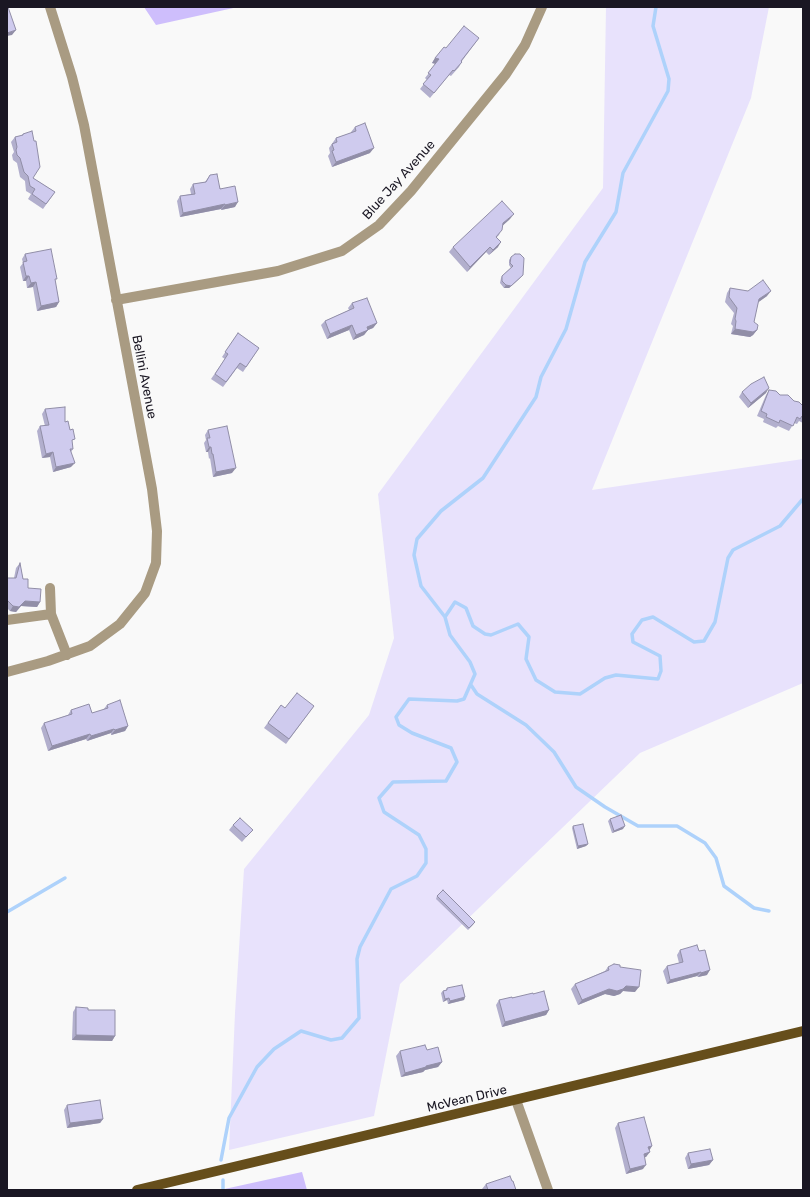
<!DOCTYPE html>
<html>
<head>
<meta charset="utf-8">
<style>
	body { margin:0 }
	#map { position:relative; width:810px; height:1197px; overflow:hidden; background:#f9f9f9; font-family:Rubik,sans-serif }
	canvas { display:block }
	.frame { position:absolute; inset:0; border:8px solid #1a1723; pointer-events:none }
</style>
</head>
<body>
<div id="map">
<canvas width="810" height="1197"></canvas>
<div class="frame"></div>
</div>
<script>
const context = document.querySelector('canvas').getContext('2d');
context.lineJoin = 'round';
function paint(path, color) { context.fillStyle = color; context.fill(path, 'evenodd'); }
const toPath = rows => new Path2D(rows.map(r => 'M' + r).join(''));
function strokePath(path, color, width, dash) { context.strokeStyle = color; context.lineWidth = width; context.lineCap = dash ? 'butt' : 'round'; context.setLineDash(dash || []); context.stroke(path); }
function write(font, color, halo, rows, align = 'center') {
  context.font = font + ' Rubik,sans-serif'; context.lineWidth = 4; context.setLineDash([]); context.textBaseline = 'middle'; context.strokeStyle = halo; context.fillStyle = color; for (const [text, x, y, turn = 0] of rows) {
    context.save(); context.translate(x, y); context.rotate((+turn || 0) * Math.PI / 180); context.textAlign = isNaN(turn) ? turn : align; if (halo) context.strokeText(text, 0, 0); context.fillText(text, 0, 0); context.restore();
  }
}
paint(toPath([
	[606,7,769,7,751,98,592,490,803,459,803,683,640,753,400,984,374,1116,229,1150,235,1013,244,869,369,715,394,638,378,494,603,188]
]), '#e8e2fc');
paint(toPath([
	[144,7,238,7,156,25],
	[302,1172,307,1190,220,1190]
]), '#cebefc');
strokePath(toPath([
	[445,617,455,602,466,608,473,626,485,634,491,635,518,624,529,637,526,659,536,680,555,692,580,694,605,678,616,675,658,679,661,671,660,656,633,642,632,634,642,620,653,617,694,642,704,641,715,622,728,558,733,550,780,526,802,500,803,500],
	[471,685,477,694,526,725,554,752,576,787,605,807,638,826,677,826,705,843,716,858,724,886,754,908,769,911],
	[7,912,65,878],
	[221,1160,229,1118,257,1067,274,1049,301,1031,331,1040,342,1038,359,1018,357,959,360,947,391,889,417,876,426,863,426,849,419,835,384,812,379,798,393,782,446,781,457,762,451,748,412,733,399,725,396,717,409,699,457,701,464,699,475,674,470,662,450,635,445,617,421,586,414,555,417,539,441,511,483,478,536,397,541,377,566,329,585,262,616,212,623,173,668,91,669,79,653,26,656,7],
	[223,1180,223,1190]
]), '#aed2fb', 3.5);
strokePath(toPath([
	[116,300,278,271,342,251,379,225,411,191,506,74,525,45,542,7],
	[50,588,51,614,67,655],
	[7,620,51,614],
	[7,672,48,661,90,646,120,624,145,593,156,563,157,531,152,489,84,125,72,77,50,7],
	[516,1100,548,1190]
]), '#a99b82', 10);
strokePath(toPath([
	[137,1190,803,1031]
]), '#664e1b', 10);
paint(toPath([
	[479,38,462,61,459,67,451,76,449,75,430,98,420,89,427,80,425,78,436,64,432,63,435,58,446,48],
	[355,127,370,153,332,167,328,156,330,153,329,148,336,138,351,133,351,132],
	[23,134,33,178,55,192,43,209,28,199,31,194,26,191,25,181,20,177,17,163,13,160,12,155,14,152,11,142,15,137,21,136],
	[210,175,235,207,221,210,221,209,180,217,177,201,180,196,191,194,190,189,193,184,205,182],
	[510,219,503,225,499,235,497,237,498,247,489,255,486,252,467,272,449,252,453,247],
	[25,254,55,280,59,302,56,307,37,311,33,287,27,288,26,281,23,281,20,267,23,263,22,259],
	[511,257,521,277,509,288,504,288,500,283,501,278,502,276,511,268,509,265,509,260],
	[730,288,767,296,758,302,754,322,757,330,753,335,750,337,731,334,733,326,731,324,734,313,725,302,727,293],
	[352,303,377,323,373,328,368,330,364,335,353,340,349,330,327,339,321,325,325,321,349,310,348,308],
	[238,333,259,348,243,372,237,368,223,387,211,379,225,359,222,357],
	[769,390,803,406,803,423,799,421,797,424,794,423,789,431,778,426,776,428,763,422,764,419,757,416,766,395],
	[742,392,766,393,748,408,739,397],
	[45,409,65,422,72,443,73,449,71,452,71,467,53,472,50,457,42,458,37,431,40,426,45,426,42,414],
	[208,430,232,473,213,477,210,458,209,459,208,452,206,452,204,443,206,440,205,435],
	[20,563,23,579,28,588,40,602,37,607,21,606,16,612,10,611,7,608,7,578,14,578,16,568],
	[107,705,128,726,125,731,111,735,111,733,87,741,86,739,48,751,41,728,44,723,68,715,71,710,92,713,103,710],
	[281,705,285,708,314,706,286,744,264,728],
	[610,819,623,829,612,833,608,821],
	[233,825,249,834,242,842,229,830],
	[573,826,588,844,586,846,577,849,572,828],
	[437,896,475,922,473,925,468,930,436,899],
	[680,950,707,975,698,977,697,976,667,984,663,971,667,966,679,963,677,955],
	[608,967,620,967,635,992,623,991,620,994,614,996,605,994,578,1005,571,989,575,984,605,971],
	[447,988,465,997,464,1000,448,1004,447,1000,443,1002,441,993,443,991,446,990],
	[533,994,549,1010,546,1015,502,1027,496,1005,499,1000],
	[76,1007,115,1036,112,1041,72,1040,73,1012],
	[400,1051,442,1062,438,1067,425,1070,423,1072,401,1077,396,1056],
	[67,1105,103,1119,100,1123,67,1128,64,1110],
	[618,1123,652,1146,649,1150,646,1157,644,1157,643,1169,626,1174,615,1128],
	[688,1153,713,1160,709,1165,688,1169,685,1158],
	[512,1181,516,1190,483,1190,482,1189,486,1184]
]), '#b2afcd');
paint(toPath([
	[16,30,12,35,7,36,7,33],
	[435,58,439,59,436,64,432,63],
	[374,148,370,153,332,167,336,162],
	[238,202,235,207,221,210,225,205],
	[225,204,221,209,180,217,183,213],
	[514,214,510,219,500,228,503,223],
	[501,242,498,247,489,255,493,250],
	[490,247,486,252,467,272,470,267],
	[523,275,521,277,509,288,504,288,506,285],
	[26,276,29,276,26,281,23,281],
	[36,282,33,287,27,288,31,283],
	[771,291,767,296,756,304,759,299],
	[59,302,56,307,37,311,41,306],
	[377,323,373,328,363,332,367,327],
	[352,325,349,330,327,339,330,334],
	[735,329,757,330,753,335,750,337,731,334],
	[368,330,364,335,353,340,356,335],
	[769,388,766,393,748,408,751,403],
	[209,447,211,447,208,452,206,452],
	[53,452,50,457,42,458,46,454],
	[75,463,71,467,53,472,56,467],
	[236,468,232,473,213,477,216,472],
	[25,601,40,602,37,607,21,606,16,612,10,611,13,606],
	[128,726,125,731,111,735,115,730],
	[114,729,111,733,87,741,91,736],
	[90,734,86,739,48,751,52,746],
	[625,826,623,829,612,833,614,831],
	[588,844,586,846,577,849,578,846],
	[710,970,707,975,698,977,701,973],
	[701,972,697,976,667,984,670,980],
	[626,986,639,987,635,992,623,991,620,994,614,996,605,994,578,1005,582,1000,609,989],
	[465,997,464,1000,448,1004,450,1001],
	[449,998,447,1000,443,1002,445,999],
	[549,1010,546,1015,502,1027,505,1022],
	[76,1035,115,1036,112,1041,72,1040],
	[442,1062,438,1067,425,1070,423,1072,401,1077,405,1073,426,1066],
	[103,1119,100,1123,67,1128,70,1123],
	[652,1146,649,1151,648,1147],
	[650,1152,646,1157,640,1158,644,1154],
	[713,1160,709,1165,688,1169,691,1164],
	[646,1165,643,1169,626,1174,630,1169]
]), '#918ea7');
const building = toPath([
	[7,7,8,7,16,30,7,33,7,7],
	[464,26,479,38,461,61,462,62,454,71,453,70,434,93,423,84,431,75,428,73,439,59,435,58,444,47,446,48,464,26],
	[365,123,374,148,336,162,332,151,334,150,332,144,337,142,336,138,356,131,355,127,365,123],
	[32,131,34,141,36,141,40,167,33,178,55,192,46,204,32,194,35,189,30,186,28,176,24,172,20,158,17,155,16,150,17,147,15,137,23,135,23,134,32,131],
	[217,174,220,189,235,186,238,202,225,205,225,204,183,213,180,196,195,194,193,184,206,182,210,175,217,174],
	[502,201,514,214,503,223,502,230,496,237,501,242,493,250,490,247,470,267,453,247,502,201],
	[51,249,57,279,55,279,59,302,41,306,36,282,31,283,29,276,26,276,23,262,27,261,25,254,51,249],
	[515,254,520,254,524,258,523,275,511,286,506,285,502,281,502,276,513,266,510,263,511,257,515,254],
	[763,280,771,291,759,299,754,322,758,325,757,330,753,332,735,329,736,321,735,319,737,308,729,297,730,288,748,291,763,280],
	[367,298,377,323,367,327,368,330,356,335,352,325,330,334,325,321,354,308,352,303,367,298],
	[238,333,259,348,246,367,240,363,226,382,215,374,228,354,225,352,238,333],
	[764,377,769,388,751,403,742,392,751,384,764,377],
	[769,390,776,391,780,395,788,395,794,401,799,402,803,406,803,416,802,416,800,419,797,417,793,426,780,420,779,423,766,417,767,414,761,411,769,390],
	[65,407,65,422,68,421,70,430,73,429,75,439,72,440,73,449,70,449,75,463,56,467,53,452,46,454,40,426,49,425,45,409,65,407],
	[227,426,236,468,216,472,213,454,212,454,211,447,209,447,207,438,210,438,208,430,227,426],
	[20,563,23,579,28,579,28,588,41,589,40,602,25,601,19,607,13,606,8,601,7,601,7,578,16,578,20,563],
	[297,693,314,706,289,739,268,723,281,705,285,708,297,693],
	[120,700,128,726,115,730,114,729,91,736,90,734,52,746,44,723,72,714,71,710,89,704,92,713,108,708,107,705,120,700],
	[621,815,625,826,614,831,610,819,621,815],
	[240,818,253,830,246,837,233,825,240,818],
	[583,824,588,844,578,846,573,826,583,824],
	[443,890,475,922,469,928,437,896,443,890],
	[697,945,699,951,705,950,710,970,701,973,701,972,670,980,667,966,683,962,680,950,697,945],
	[614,964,620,965,620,967,641,970,639,987,626,986,623,989,617,991,609,989,582,1000,575,984,609,970,608,967,614,964],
	[462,985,465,997,450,1001,449,998,445,999,443,991,447,990,447,988,462,985],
	[544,991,549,1010,505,1022,499,1000,512,997,512,998,533,993,533,994,544,991],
	[76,1007,88,1008,88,1010,115,1010,115,1036,76,1035,76,1007],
	[425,1045,427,1050,438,1047,442,1062,426,1066,426,1067,405,1073,400,1051,425,1045],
	[100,1100,103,1119,70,1123,67,1105,100,1100],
	[644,1117,652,1146,648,1147,650,1152,644,1154,646,1165,630,1169,618,1123,644,1117],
	[710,1149,713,1160,691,1164,688,1153,710,1149],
	[510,1176,512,1181,513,1181,516,1190,488,1190,486,1184,510,1176]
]);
paint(building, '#cfcbee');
strokePath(building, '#918ea7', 1);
write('13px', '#1a1723', '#f9f9f9', [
	["Blue Jay Avenue",399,180,-48],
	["Bellini Avenue",144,377,79],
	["McVean Drive",467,1099,-13]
]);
</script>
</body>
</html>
